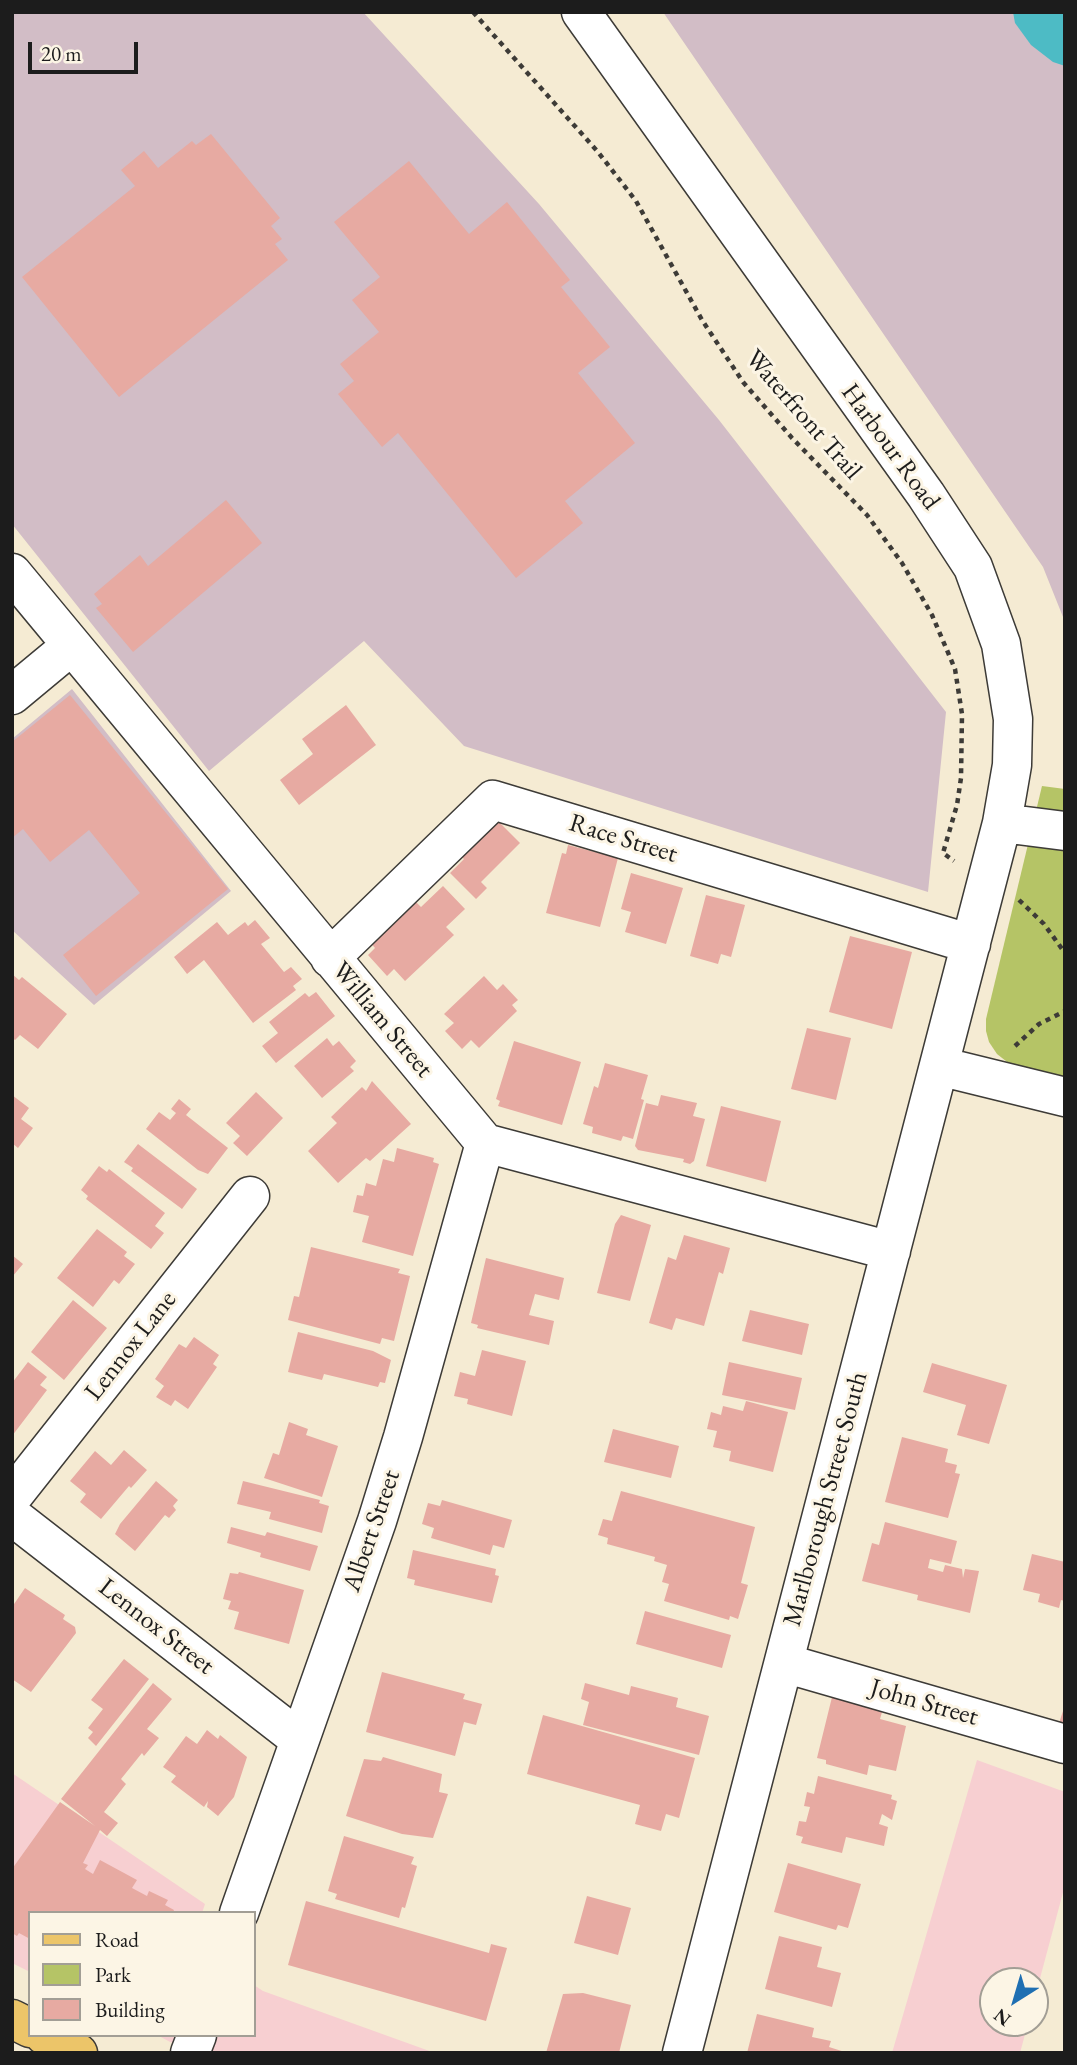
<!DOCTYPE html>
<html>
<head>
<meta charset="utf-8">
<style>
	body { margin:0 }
	#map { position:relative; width:1077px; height:2065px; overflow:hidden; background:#f5ebd3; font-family:"EB Garamond",serif }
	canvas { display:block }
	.frame { position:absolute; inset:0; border:14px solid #1c1c1c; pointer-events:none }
	.legend { position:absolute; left:28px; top:1911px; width:228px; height:126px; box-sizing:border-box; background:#fcf5e5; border:2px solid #a29e95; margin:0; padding:9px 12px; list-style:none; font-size:21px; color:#1c1c1c }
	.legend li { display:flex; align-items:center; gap:14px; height:35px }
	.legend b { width:35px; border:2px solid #a29e95 }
	.north { position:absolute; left:979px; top:1967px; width:70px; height:70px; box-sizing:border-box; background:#fcf5e5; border:2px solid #a29e95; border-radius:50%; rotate:217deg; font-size:19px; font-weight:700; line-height:28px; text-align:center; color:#1c1c1c }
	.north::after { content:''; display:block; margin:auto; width:24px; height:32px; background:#1f6fb2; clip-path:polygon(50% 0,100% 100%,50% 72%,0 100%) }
	.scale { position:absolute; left:28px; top:42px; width:110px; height:32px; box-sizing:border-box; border:4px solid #1c1c1c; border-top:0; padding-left:9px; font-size:21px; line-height:24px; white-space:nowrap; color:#1c1c1c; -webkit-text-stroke:5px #fcf5e5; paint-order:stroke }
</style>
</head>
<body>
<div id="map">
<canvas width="1077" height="2065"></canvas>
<div class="frame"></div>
<ul class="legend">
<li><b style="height:9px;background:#ecc569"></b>Road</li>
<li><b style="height:19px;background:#b5c466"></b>Park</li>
<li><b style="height:19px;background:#e7aaa2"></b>Building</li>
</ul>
<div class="north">N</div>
<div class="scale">20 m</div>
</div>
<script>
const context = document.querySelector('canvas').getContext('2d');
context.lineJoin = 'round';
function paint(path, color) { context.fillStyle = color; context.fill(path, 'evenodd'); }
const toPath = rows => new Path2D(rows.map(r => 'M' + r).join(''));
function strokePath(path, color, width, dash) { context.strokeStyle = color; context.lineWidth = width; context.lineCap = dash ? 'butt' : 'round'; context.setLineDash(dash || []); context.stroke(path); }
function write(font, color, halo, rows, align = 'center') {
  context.font = font + ' "EB Garamond",serif'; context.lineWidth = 6; context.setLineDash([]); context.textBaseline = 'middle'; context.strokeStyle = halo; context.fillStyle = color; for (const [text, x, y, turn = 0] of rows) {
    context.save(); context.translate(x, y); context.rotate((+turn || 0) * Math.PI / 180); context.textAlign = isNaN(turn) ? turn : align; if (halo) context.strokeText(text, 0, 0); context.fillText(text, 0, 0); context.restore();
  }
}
paint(toPath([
	[977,1760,1065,1792,1065,1885,1035,1997,1035,1981,993,1981,993,2023,1028,2023,1020,2053,892,2053],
	[12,1773,205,1904,202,1913,30,1913,30,1972,12,1963],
	[254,1985,263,1991,435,2053,191,2053,157,2035,254,2035]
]), '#f7cfd1');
paint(toPath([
	[12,12,363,12,539,204,719,420,946,712,928,892,464,746,364,641,209,771,12,524],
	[663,12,1065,12,1065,622,1043,567],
	[72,689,231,891,94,1005,12,930,12,739]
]), '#d2bdc6');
paint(toPath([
	[1042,786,1065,789,1065,1082,1011,1065,997,1054,989,1042,986,1031,986,1019]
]), '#b5c466');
paint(toPath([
	[1013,12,1065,12,1065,66,1053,62,1031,45,1015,23]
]), '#4dbbc5');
paint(toPath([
	[211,134,280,218,271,226,282,239,275,244,288,260,119,397,22,277,135,186,121,170,144,151,158,168,192,141,196,145],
	[409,161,469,234,507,202,570,280,561,287,610,347,578,373,635,443,565,501,583,523,516,578,398,433,382,447,338,394,354,381,340,364,379,332,352,300,380,277,334,222],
	[226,500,262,543,133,652,96,608,102,604,94,594,140,555,148,566],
	[70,695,228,889,96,996,63,955,140,893,89,830,50,862,23,829,12,838,12,742],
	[346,705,376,745,299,805,280,780,313,754,302,739],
	[498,821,520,843,481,882,487,888,476,899,450,873,464,859,460,855],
	[568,845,618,858,600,927,546,913,562,853,566,854],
	[631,873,683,888,666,944,625,932,631,912,621,909],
	[443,886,465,909,446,927,454,935,405,981,394,969,387,976,368,955,375,948,368,940,412,898,421,907],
	[706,895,745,905,731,957,721,954,718,964,690,956],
	[255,920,270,938,261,944,284,972,291,967,302,979,293,986,296,990,253,1023,204,960,187,974,174,957,217,922,228,935,245,922,248,926],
	[850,936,912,952,892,1029,829,1012],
	[12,974,19,980,22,977,67,1014,38,1049,20,1035,15,1040,12,1038],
	[484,976,497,990,503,984,518,1000,512,1005,517,1011,479,1048,471,1040,462,1049,445,1031,454,1023,444,1014],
	[316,992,335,1016,276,1063,262,1046,278,1033,269,1022,305,993,309,997],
	[807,1028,851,1038,836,1100,791,1089],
	[327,1038,333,1046,339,1041,356,1061,350,1067,354,1071,322,1098,294,1066],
	[514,1041,581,1062,562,1125,498,1106,500,1101,496,1099],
	[605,1063,648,1075,641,1099,644,1100,633,1139,623,1136,621,1141,592,1133,593,1127,583,1124,594,1086,598,1088],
	[372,1081,411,1124,370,1161,366,1158,338,1183,308,1151,337,1123,331,1117,362,1087,366,1091],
	[256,1092,283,1118,247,1156,233,1143,240,1136,226,1123],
	[12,1095,29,1108,21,1119,33,1128,18,1148,12,1143],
	[661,1095,697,1103,693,1116,705,1119,694,1161,690,1164,683,1162,684,1159,638,1150,635,1146,646,1103,658,1106],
	[179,1099,191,1109,186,1115,228,1148,208,1174,198,1170,146,1129,159,1112,170,1120,176,1113,171,1109],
	[721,1106,781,1121,766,1182,706,1166],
	[138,1144,197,1189,182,1209,131,1171,133,1168,124,1162],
	[397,1148,434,1158,433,1162,439,1164,413,1256,362,1242,369,1216,353,1212,357,1195,363,1196,366,1183,376,1186,383,1159,394,1162],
	[99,1166,107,1172,109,1169,165,1213,155,1226,164,1233,151,1249,86,1199,88,1196,81,1190],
	[621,1215,651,1225,630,1301,597,1293,615,1224],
	[97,1229,127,1252,124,1256,135,1264,119,1284,114,1280,93,1307,57,1278],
	[684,1235,730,1248,723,1274,719,1272,704,1326,676,1318,672,1330,649,1323,668,1257,676,1260],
	[311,1247,400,1269,398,1273,410,1276,394,1341,382,1338,380,1344,288,1320,294,1296,299,1297],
	[12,1255,23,1264,12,1277],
	[486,1258,564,1278,559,1300,535,1294,529,1315,554,1321,549,1345,477,1328,478,1325,471,1323],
	[73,1300,107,1328,64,1380,31,1352],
	[750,1310,809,1324,802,1355,742,1341],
	[298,1332,373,1351,391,1360,385,1383,380,1382,378,1387,324,1374,322,1380,288,1372],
	[194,1337,219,1355,213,1364,217,1367,188,1409,175,1400,171,1406,156,1397,164,1386,155,1379,179,1344,186,1348],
	[482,1350,526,1361,512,1416,467,1404,468,1399,454,1396,460,1372,475,1376],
	[28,1362,47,1377,40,1385,47,1390,12,1436,12,1383],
	[729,1362,802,1378,795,1410,722,1395],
	[932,1363,1007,1385,989,1444,957,1435,966,1405,923,1392],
	[746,1401,788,1412,773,1472,729,1461,731,1451,713,1447,717,1431,707,1429,711,1412,721,1415,723,1406,743,1411],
	[289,1422,308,1429,306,1435,338,1446,322,1497,264,1478,273,1453,279,1455],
	[613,1429,679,1446,671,1478,604,1462],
	[902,1437,948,1449,945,1462,957,1465,955,1473,960,1474,948,1518,885,1502],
	[124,1450,147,1470,131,1488,129,1486,101,1519,80,1502,86,1494,70,1481,95,1451,111,1465],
	[156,1481,178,1500,173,1506,176,1510,169,1518,165,1515,135,1551,115,1534,120,1524],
	[243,1481,320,1500,319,1503,329,1506,322,1533,269,1519,271,1512,237,1504],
	[621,1491,755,1527,741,1583,748,1585,738,1619,730,1616,729,1620,664,1601,669,1584,662,1582,667,1565,654,1561,655,1557,607,1544,608,1538,598,1535,603,1519,612,1521],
	[442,1500,512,1520,504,1548,493,1545,490,1555,431,1538,434,1528,422,1524,428,1503,440,1506],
	[885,1522,957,1541,951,1564,930,1559,928,1568,943,1572,945,1565,962,1569,963,1578,965,1569,979,1571,970,1613,917,1600,918,1595,862,1581,872,1543,879,1545],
	[231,1527,265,1536,267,1532,318,1546,310,1571,260,1557,261,1553,227,1543],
	[413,1550,496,1569,495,1575,499,1576,492,1603,414,1585,415,1580,407,1578],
	[1032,1554,1065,1562,1065,1601,1061,1600,1059,1608,1038,1602,1040,1594,1023,1590],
	[239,1572,304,1590,289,1644,234,1629,239,1612,228,1609,231,1601,223,1599,230,1573,238,1574],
	[25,1588,65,1615,63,1619,75,1627,76,1633,31,1692,12,1679,12,1607],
	[645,1611,731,1635,722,1668,636,1644],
	[124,1659,149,1679,96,1746,88,1738,93,1732,88,1728,103,1709,91,1700],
	[382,1672,465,1694,463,1699,482,1704,476,1725,464,1722,455,1756,366,1732],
	[153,1683,172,1699,147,1729,159,1738,144,1756,142,1753,121,1779,126,1784,104,1812,118,1823,107,1836,100,1830,83,1863,88,1865,85,1869,93,1874,100,1860,137,1880,132,1888,147,1896,149,1891,168,1900,165,1905,174,1910,173,1913,30,1913,30,1939,19,1933,17,1936,12,1933,12,1869,60,1802,95,1826,61,1799],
	[585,1683,629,1695,631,1686,678,1698,676,1707,709,1716,699,1755,583,1725,589,1702,581,1699],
	[833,1693,884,1705,880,1719,906,1726,896,1771,869,1765,867,1775,826,1764,826,1760,817,1758],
	[1065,1705,1065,1725,1059,1723],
	[543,1715,695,1758,679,1818,666,1814,661,1831,635,1824,640,1805,527,1774],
	[207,1730,218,1739,220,1735,247,1757,234,1797,218,1816,207,1807,208,1801,204,1807,171,1782,176,1776,163,1767,186,1736,197,1744],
	[383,1757,442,1774,439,1792,448,1794,433,1838,402,1834,346,1816,364,1759,381,1761],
	[818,1776,892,1795,891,1799,897,1801,892,1820,882,1814,879,1824,888,1827,884,1846,846,1837,842,1853,801,1843,803,1837,796,1835,799,1821,806,1822,810,1807,804,1806,807,1792,814,1794],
	[344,1836,414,1857,411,1864,417,1866,405,1908,402,1907,399,1918,335,1899,337,1894,328,1891],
	[788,1863,861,1884,848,1928,838,1925,836,1930,774,1912],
	[587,1896,631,1908,618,1955,574,1943],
	[306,1901,489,1953,491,1944,507,1948,486,2021,288,1965],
	[779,1936,822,1947,817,1967,841,1973,832,2007,765,1989],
	[583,1993,631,2005,619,2053,546,2053,563,1994],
	[757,2014,814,2028,812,2037,831,2041,829,2047,848,2053,747,2053]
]), '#e7aaa2');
const street = toPath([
	[581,12,926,495,973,567,1001,644,1013,719,1012,765,1002,823,682,2053],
	[12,573,485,1143,891,1251],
	[12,695,71,646],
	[1002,823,1065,831],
	[330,958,493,800,971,944],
	[939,1066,1065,1097],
	[12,1497,250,1196],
	[12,1516,299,1739],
	[784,1663,1065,1744],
	[239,1913,377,1521,403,1437,485,1143],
	[190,2053,197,2035]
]);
const primary = toPath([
	[12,2019,30,2028],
	[44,2035,78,2053]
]);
strokePath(street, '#3d3b37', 41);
strokePath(primary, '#3d3b37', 41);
strokePath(toPath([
	[473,12,598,152,636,201,702,320,743,382,792,438,867,515,902,563,932,615,955,669,962,714,961,778,957,805,943,853,954,861],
	[1019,900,1044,924,1065,953],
	[1015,1046,1039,1024,1065,1011]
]), '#3d3b37', 4.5, [5, 5]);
strokePath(street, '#fff', 38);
strokePath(primary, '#ecc569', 38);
write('26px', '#1c1c1c', '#fcf5e5', [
	["Waterfront Trail",803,415,49],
	["Harbour Road",890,447,54],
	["Race Street",623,839,17],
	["William Street",382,1020,50],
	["Lennox Lane",131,1346,-52],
	["Marlborough Street South",826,1499,-75],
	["Albert Street",372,1531,-71],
	["Lennox Street",156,1627,38],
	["John Street",924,1703,16]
]);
</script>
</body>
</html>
